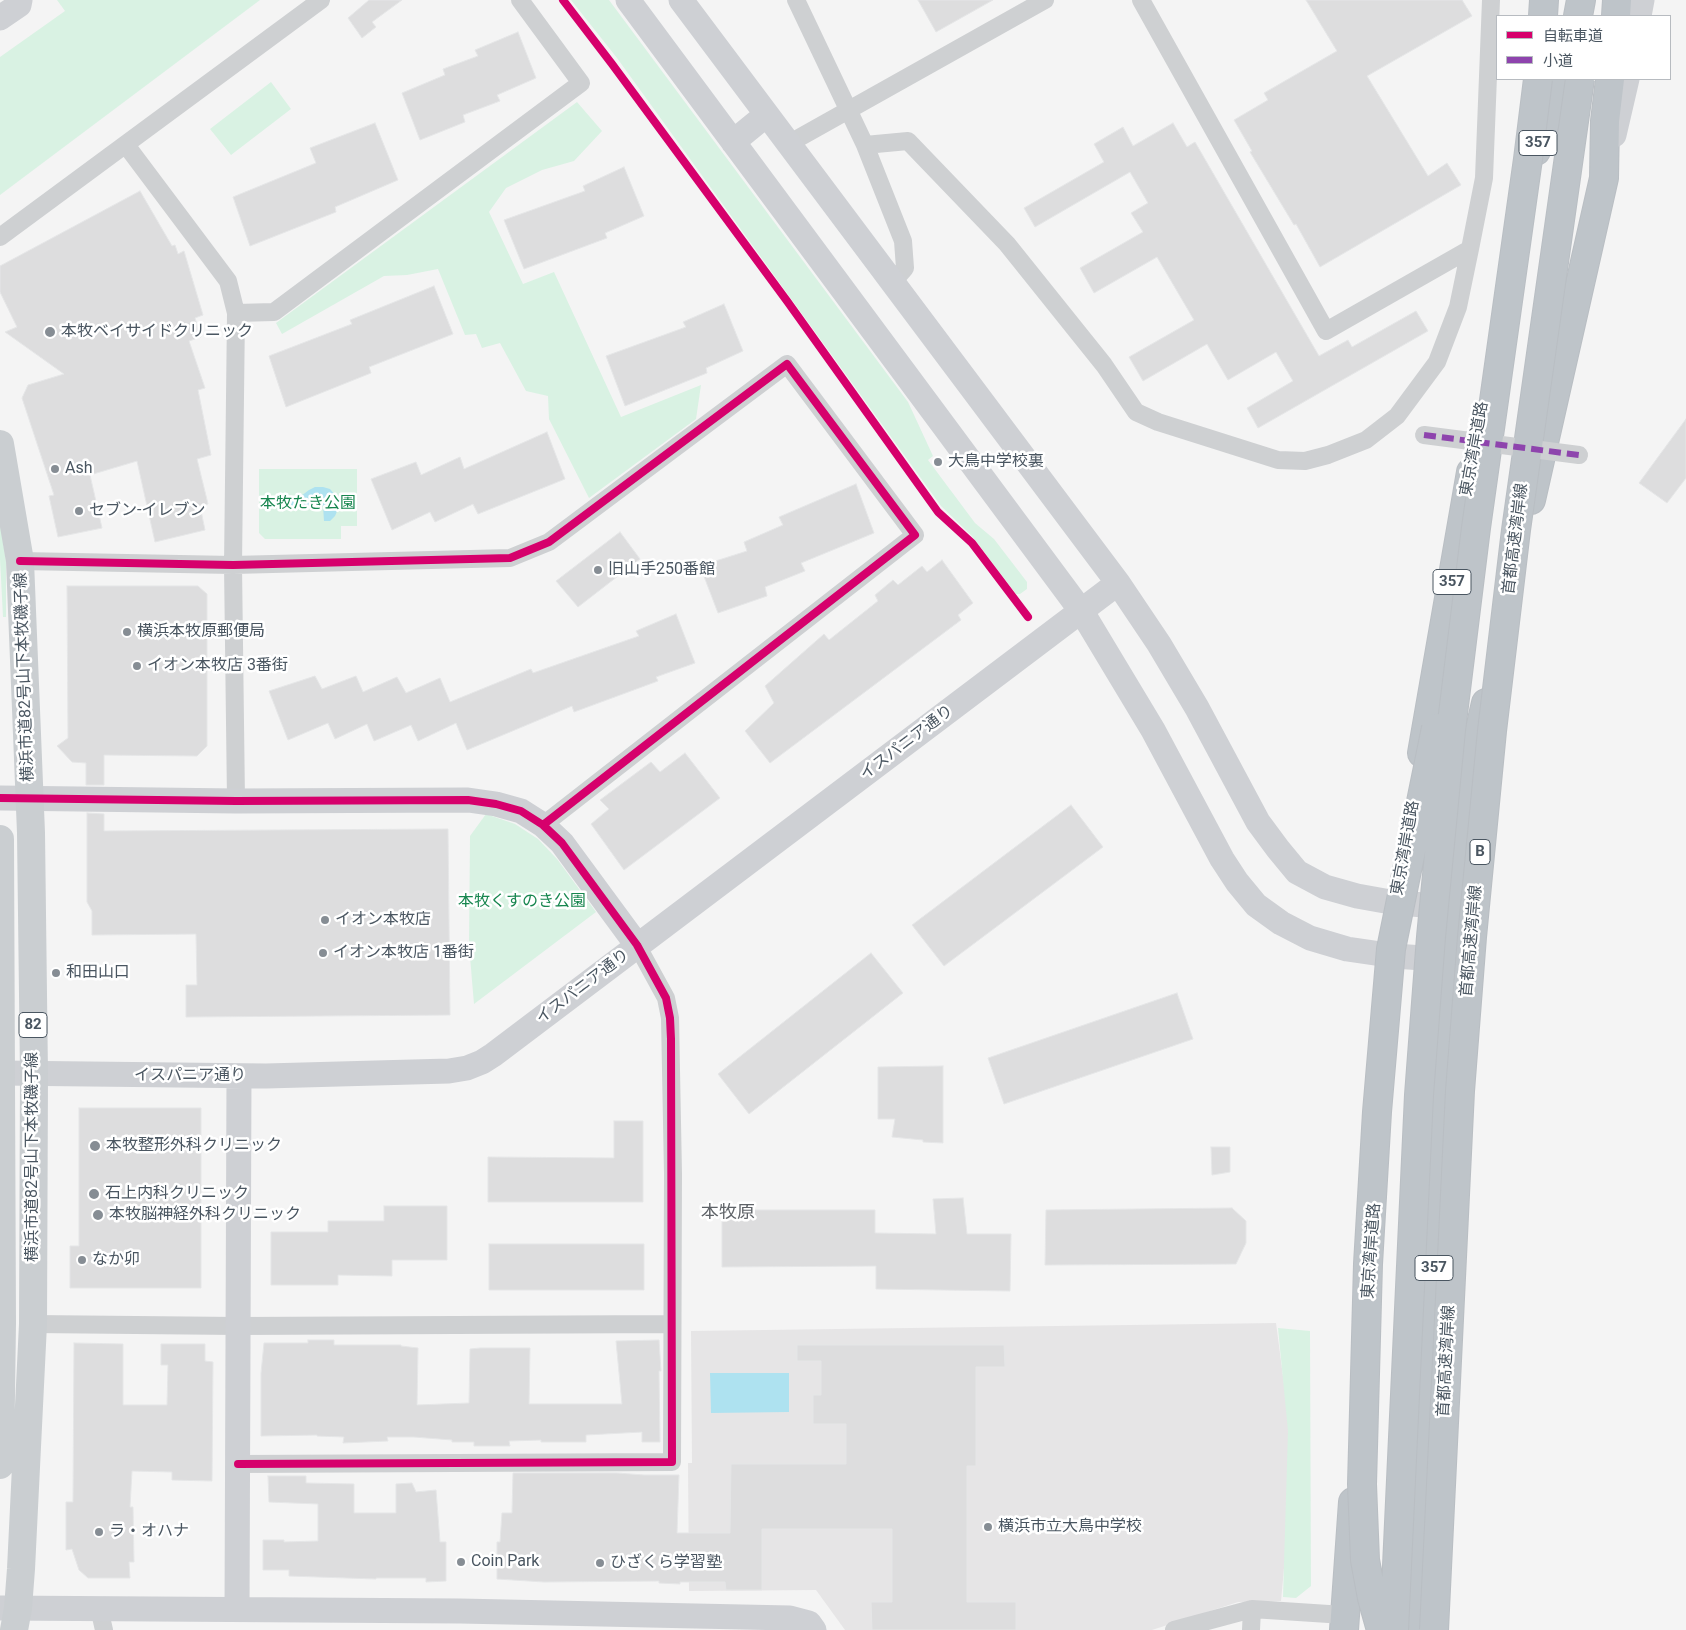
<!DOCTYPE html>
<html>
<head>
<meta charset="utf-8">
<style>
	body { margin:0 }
	#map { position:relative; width:1686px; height:1630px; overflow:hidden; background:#f4f4f4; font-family:Roboto,"Noto Sans JP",sans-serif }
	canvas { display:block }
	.legend { position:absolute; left:1496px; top:15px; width:175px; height:65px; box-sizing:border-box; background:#fff; border:1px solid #b7bbc0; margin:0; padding:6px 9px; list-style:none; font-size:15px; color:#4a5661 }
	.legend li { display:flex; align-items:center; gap:10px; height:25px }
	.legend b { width:25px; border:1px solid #b7bbc0 }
</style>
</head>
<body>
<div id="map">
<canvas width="1686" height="1630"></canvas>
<ul class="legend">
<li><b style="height:6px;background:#d6006c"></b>自転車道</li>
<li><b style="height:6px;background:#8e44ad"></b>小道</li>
</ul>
</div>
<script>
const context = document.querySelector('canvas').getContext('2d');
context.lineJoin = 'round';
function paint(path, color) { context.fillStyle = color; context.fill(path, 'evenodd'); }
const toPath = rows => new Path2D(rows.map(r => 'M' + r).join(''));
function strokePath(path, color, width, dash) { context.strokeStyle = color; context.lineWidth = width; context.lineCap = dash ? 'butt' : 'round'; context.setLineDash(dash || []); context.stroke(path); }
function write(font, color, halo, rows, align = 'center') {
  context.font = font + ' Roboto,"Noto Sans JP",sans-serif'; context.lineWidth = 5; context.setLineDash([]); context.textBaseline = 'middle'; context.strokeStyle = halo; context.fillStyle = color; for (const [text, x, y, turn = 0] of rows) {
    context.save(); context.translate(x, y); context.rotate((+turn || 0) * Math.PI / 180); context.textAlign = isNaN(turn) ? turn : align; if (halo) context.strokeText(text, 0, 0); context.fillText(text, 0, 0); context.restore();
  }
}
paint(toPath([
	[1276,1323,1294,1460,1281,1601,1238,1602,1152,1630,845,1630,816,1590,689,1591,688,1463,692,1463,691,1331]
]), '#e6e5e6');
paint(toPath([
	[57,0,260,0,0,195,0,57,65,11],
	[571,0,609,0,908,402,933,456,928,460,975,523,994,539,1027,582,1027,589,1020,594,1016,594,972,536,941,506,617,58],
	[271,82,291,109,231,155,210,129],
	[577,102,602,131,574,161,542,170,506,188,489,212,523,284,554,272,621,417,701,385,696,419,589,498,549,419,548,396,526,391,500,343,482,348,476,334,465,335,438,269,407,275,384,276,282,334,276,323],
	[259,469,357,469,357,526,341,526,341,539,265,539,259,533],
	[0,520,6,562,6,617,3,617,0,559],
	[486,814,515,824,538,839,557,859,596,912,474,1004,469,945,470,836],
	[1278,1328,1310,1331,1311,1586,1296,1598,1283,1597,1288,1431]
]), '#d9f2e3');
paint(toPath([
	[315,487,323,487,330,489,335,495,338,502,338,509,335,516,330,521,324,521,323,506,272,506,272,497,280,501,289,502,297,499,309,490],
	[710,1373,789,1373,789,1412,711,1413]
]), '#aee2f0');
const building = toPath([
	[369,0,402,0,372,22,376,27,362,38,348,18,369,0],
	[918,0,993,0,936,32,918,0],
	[1306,0,1462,0,1472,16,1367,76,1428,176,1447,163,1461,185,1320,267,1296,224,1294,225,1250,152,1252,151,1234,120,1268,100,1264,93,1337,51,1306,0],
	[518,32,536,78,497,95,500,101,463,115,465,122,420,140,402,93,445,75,443,69,478,56,475,50,518,32],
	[375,123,398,180,335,207,336,212,250,246,233,197,316,163,310,148,375,123],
	[1173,123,1187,147,1195,142,1319,356,1348,340,1352,347,1416,311,1428,331,1258,428,1247,408,1293,381,1276,352,1228,380,1207,344,1143,381,1129,357,1194,320,1157,257,1094,293,1080,268,1143,232,1131,213,1148,203,1130,172,1035,227,1024,208,1104,162,1094,144,1123,127,1133,146,1173,123],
	[624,167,644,216,605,233,607,238,524,269,504,220,585,191,583,186,624,167],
	[140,191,172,246,175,245,178,254,184,251,203,315,195,318,201,337,189,341,205,388,198,390,211,455,197,459,208,504,200,506,205,530,155,542,137,461,90,475,102,528,58,537,49,496,54,495,22,398,28,385,64,374,5,332,17,327,0,292,0,266,140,191],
	[434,286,453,334,369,367,371,373,286,407,269,356,352,324,350,320,434,286],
	[724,304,743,351,706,368,707,373,625,406,606,356,686,327,683,322,724,304],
	[1686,419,1686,478,1667,503,1639,483,1686,419],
	[547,432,565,479,478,514,473,504,435,522,430,512,392,530,371,479,416,462,421,475,460,457,464,469,547,432],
	[856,484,874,533,801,563,805,571,765,587,767,596,718,613,700,566,747,551,744,542,783,525,779,517,856,484],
	[620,532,640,559,578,607,556,581,620,532],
	[942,560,973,603,958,615,961,620,770,763,745,731,774,703,765,686,824,634,829,640,878,601,875,595,893,580,898,585,922,566,927,572,942,560],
	[67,586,198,586,207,594,207,746,197,756,104,755,104,785,86,785,86,763,72,762,57,746,68,738,67,586],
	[676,614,695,663,656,677,658,681,574,712,572,706,467,750,456,723,418,741,411,725,374,741,367,724,335,739,328,723,288,740,269,691,315,676,322,689,356,676,363,692,397,677,406,693,440,678,450,702,531,669,533,673,639,636,636,631,676,614],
	[685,753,720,798,624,870,591,824,609,809,600,800,651,762,660,772,685,753],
	[1071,805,1103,847,944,966,912,925,1071,805],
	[87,813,104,814,104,831,448,829,450,1015,186,1017,186,985,197,985,196,934,92,935,92,911,87,902,87,813],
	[871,953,903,993,749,1114,718,1074,871,953],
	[1177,993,1193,1039,1004,1104,988,1058,1177,993],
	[943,1066,943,1143,923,1142,923,1140,892,1137,895,1119,878,1119,878,1067,943,1066],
	[79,1108,201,1108,201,1288,70,1288,70,1246,79,1246,79,1108],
	[614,1121,643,1121,643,1202,488,1202,488,1157,614,1158,614,1121],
	[1211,1147,1230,1147,1230,1172,1212,1175,1211,1147],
	[963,1198,967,1234,1011,1234,1010,1291,876,1289,876,1266,722,1267,722,1210,875,1210,875,1233,936,1234,933,1199,963,1198],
	[384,1206,447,1206,447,1260,392,1260,392,1276,338,1275,338,1285,271,1285,271,1232,328,1232,328,1221,384,1221,384,1206],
	[1232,1208,1246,1221,1246,1243,1236,1264,1045,1265,1046,1210,1232,1208],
	[489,1244,644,1244,644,1290,489,1290,489,1244],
	[308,1340,334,1340,334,1345,401,1345,401,1346,418,1348,417,1405,469,1403,470,1349,480,1348,530,1348,529,1404,622,1404,616,1341,659,1340,661,1371,659,1371,660,1442,642,1442,642,1432,586,1435,586,1442,541,1442,541,1440,509,1441,510,1446,474,1446,474,1442,452,1442,452,1440,414,1437,387,1437,388,1441,343,1443,344,1437,317,1436,317,1435,261,1436,261,1373,264,1343,308,1343,308,1340],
	[74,1343,123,1344,123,1405,167,1405,168,1365,161,1365,161,1344,205,1344,205,1361,213,1362,212,1481,172,1480,172,1472,132,1471,130,1507,133,1507,134,1562,129,1562,130,1578,88,1578,79,1570,72,1549,66,1550,66,1502,73,1502,74,1343],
	[797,1345,1004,1345,1005,1367,976,1367,976,1466,967,1466,967,1602,1016,1602,1016,1630,872,1630,871,1602,892,1602,892,1529,762,1529,762,1590,726,1590,725,1582,680,1582,680,1584,659,1583,659,1581,544,1582,497,1579,497,1542,500,1542,502,1513,512,1513,513,1473,617,1473,644,1475,679,1475,677,1533,730,1533,731,1464,846,1464,846,1424,813,1424,813,1395,821,1395,821,1361,797,1361,797,1345],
	[268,1476,306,1476,306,1483,354,1484,354,1513,396,1513,396,1484,412,1483,416,1492,436,1490,440,1542,446,1542,446,1581,426,1582,426,1578,376,1578,376,1579,289,1576,289,1570,263,1570,263,1540,284,1540,284,1542,318,1541,318,1504,269,1502,268,1476]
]);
paint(building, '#ddddde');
strokePath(building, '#e5e6e7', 1);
const highway = toPath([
	[1543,16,1544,0],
	[1578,16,1581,0],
	[1616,16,1617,0],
	[1536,151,1559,79],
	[1531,500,1604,178,1605,121,1610,79],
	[1422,753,1471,472],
	[1344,1630,1353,1502],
	[1419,1630,1437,1205,1454,907,1465,792,1486,703]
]);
strokePath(highway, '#b9bec3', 30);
strokePath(toPath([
	[796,0,865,145,903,241,905,268,892,283],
	[1141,0,1326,331,1470,249,1484,178,1491,0],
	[788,144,1045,0],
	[126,145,228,281,236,313,233,565,236,801],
	[865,145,908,141,1007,244,1104,365,1136,412,1158,422,1278,460,1305,461,1328,455,1366,440,1397,416,1437,362,1458,307,1470,249],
	[0,237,321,0],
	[236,313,274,312,581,83,520,0],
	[20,561,233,565,510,558,549,542,787,364,915,535,543,825],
	[33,1324,238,1326,672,1324],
	[238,1464,672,1462,673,1174,670,1018,666,998,637,945],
	[99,1608,104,1630],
	[1174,1630,1252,1609,1344,1615],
	[1251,1630,1252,1609]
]), '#ced0d2', 18);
strokePath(toPath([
	[628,0,1082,612,1153,730,1222,859,1237,882,1256,905,1281,923,1310,938,1347,949,1395,956,1450,960],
	[681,0,1118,583,1159,644,1197,708,1258,822,1278,849,1297,872,1325,887,1357,896,1396,903,1454,907],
	[1639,16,1642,0],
	[0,18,19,5,20,0],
	[1614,135,1627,79],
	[733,142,766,115],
	[0,798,236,801,468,800,496,804,521,811,543,825,562,843,637,945],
	[0,1073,266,1076,449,1071,467,1068,482,1062,493,1055,1118,583],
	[0,1608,460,1611,790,1618,809,1623,814,1630],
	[237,1609,239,1076]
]), '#ced0d4', 25);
strokePath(toPath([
	[0,444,20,561,31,833,34,1075,33,1324,21,1569,18,1608,14,1630],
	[0,839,2,1323,0,1465]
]), '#caced1', 28);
strokePath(highway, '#bec4c9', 28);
const highwayBridge = toPath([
	[1381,1630,1372,1598,1365,1560,1362,1484,1368,1264,1377,1112,1391,949,1436,728],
	[1394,1630,1419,1095,1431,937,1451,730,1476,528,1528,159,1538,79],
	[1434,1630,1460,1091,1472,937,1492,731,1516,530,1580,79]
]);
strokePath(highwayBridge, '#b9bec3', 30, []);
strokePath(toPath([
	[1424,435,1579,455]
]), '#ced0d2', 18);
strokePath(highwayBridge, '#bec4c9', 28);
strokePath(toPath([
	[1424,435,1579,455]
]), '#8e44ad', 6, [12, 6]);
strokePath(toPath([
	[563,0,612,64,787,301,938,512,972,543,1028,617],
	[20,561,233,565,510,558,549,542,787,364,915,535,543,825],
	[0,798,236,801,468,800,496,804,521,811,543,825,562,843,637,945,666,998,670,1018,671,1039,672,1462,238,1464]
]), '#d6006c', 8);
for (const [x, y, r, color] of [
	[50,332,6,"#868d94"],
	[938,462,5,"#868d94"],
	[55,469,5,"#868d94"],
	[79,511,5,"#868d94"],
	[598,570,5,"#868d94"],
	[127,632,5,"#868d94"],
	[137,666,5,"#868d94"],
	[325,920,5,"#868d94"],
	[323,953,5,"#868d94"],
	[56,973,5,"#868d94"],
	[95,1146,6,"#868d94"],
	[94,1194,6,"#868d94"],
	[98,1215,6,"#868d94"],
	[82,1260,5,"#868d94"],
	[988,1527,5,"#868d94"],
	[99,1532,5,"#868d94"],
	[461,1562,5,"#868d94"],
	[600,1563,5,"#868d94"]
]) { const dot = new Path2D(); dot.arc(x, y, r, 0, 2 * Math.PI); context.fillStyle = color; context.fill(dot); strokePath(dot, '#fff', 2); }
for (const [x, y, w] of [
	[1538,143,38],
	[1452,582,38],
	[1480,852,20],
	[33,1025,28],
	[1434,1268,38]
]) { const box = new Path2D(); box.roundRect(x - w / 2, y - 12.5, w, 25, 4); context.fillStyle = '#fff'; context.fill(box); strokePath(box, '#4a5661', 1); }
write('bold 15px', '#4a5661', null, [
	["357",1538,143],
	["357",1452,582],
	["B",1480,852],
	["82",33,1025],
	["357",1434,1268]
]);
write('16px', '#4a5661', '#fff', [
	["本牧ベイサイドクリニック",61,332],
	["大鳥中学校裏",948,462],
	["Ash",65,469],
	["セブン-イレブン",89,511],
	["旧山手250番館",608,570],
	["横浜本牧原郵便局",137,632],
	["イオン本牧店 3番街",147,666],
	["イオン本牧店",335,920],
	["イオン本牧店 1番街",333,953],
	["和田山口",66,973],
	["本牧整形外科クリニック",106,1146],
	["石上内科クリニック",105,1194],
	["本牧脳神経外科クリニック",109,1215],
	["なか卯",92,1260],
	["横浜市立大鳥中学校",998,1527],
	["ラ・オハナ",109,1532],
	["Coin Park",471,1562],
	["ひざくら学習塾",610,1563]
], 'left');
write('16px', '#4a5661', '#fff', [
	["東京湾岸道路",1475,449,-80],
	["首都高速湾岸線",1516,539,-83],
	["横浜市道82号山下本牧磯子線",25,677,-92],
	["イスパニア通り",907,743,-37],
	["東京湾岸道路",1406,848,-80],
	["首都高速湾岸線",1472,941,-85],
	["イスパニア通り",583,987,-37],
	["イスパニア通り",190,1076],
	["横浜市道82号山下本牧磯子線",33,1157,-90],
	["東京湾岸道路",1372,1251,-86],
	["首都高速湾岸線",1447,1361,-87]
]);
write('16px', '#17864f', '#fff', [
	["本牧たき公園",308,504],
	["本牧くすのき公園",522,902]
]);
write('18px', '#5f6368', '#fff', [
	["本牧原",728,1213]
]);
</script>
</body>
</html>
